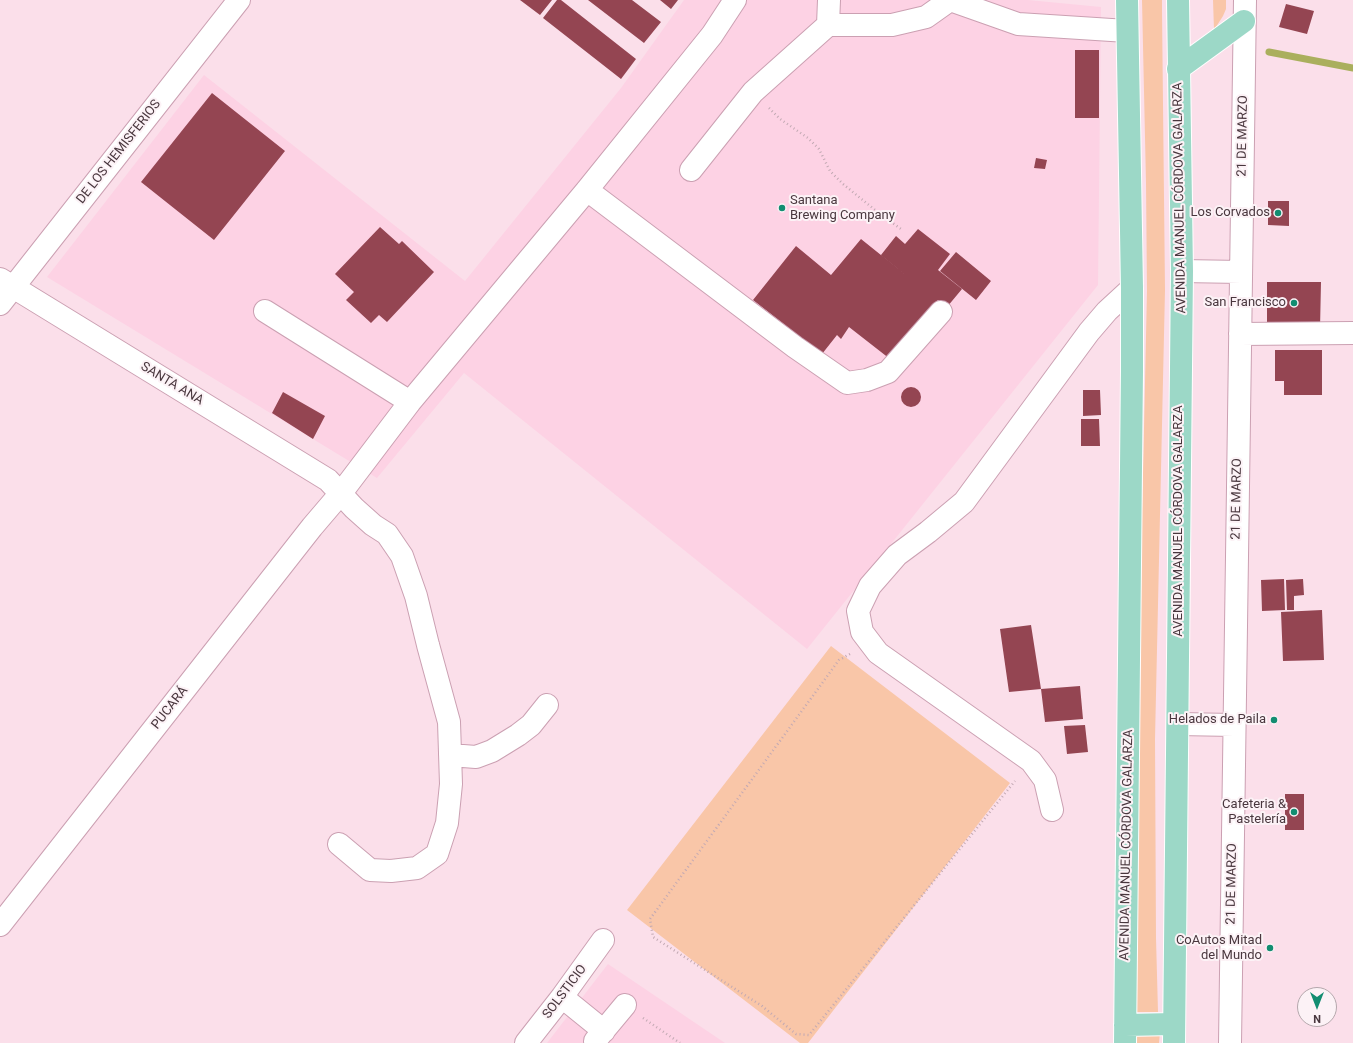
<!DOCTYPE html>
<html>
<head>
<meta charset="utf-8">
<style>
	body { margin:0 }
	#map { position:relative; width:1353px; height:1043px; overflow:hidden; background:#fbdfea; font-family:Roboto,sans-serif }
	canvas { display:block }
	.north { position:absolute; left:1297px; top:987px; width:40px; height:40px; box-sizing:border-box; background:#fcf2f6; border:1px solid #b4a7ac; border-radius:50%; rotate:180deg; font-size:11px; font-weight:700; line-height:16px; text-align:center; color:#49373e }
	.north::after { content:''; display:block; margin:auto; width:14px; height:18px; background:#128d71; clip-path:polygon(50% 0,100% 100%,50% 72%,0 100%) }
</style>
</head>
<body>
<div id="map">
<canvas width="1353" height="1043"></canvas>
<div class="north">N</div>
</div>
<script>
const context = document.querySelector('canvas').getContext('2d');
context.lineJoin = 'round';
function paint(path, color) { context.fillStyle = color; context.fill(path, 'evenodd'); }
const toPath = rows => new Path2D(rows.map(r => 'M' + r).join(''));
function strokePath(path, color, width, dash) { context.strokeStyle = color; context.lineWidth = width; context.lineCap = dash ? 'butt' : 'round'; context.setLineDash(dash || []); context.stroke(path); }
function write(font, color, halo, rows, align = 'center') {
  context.font = font + ' Roboto,sans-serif'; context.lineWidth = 4; context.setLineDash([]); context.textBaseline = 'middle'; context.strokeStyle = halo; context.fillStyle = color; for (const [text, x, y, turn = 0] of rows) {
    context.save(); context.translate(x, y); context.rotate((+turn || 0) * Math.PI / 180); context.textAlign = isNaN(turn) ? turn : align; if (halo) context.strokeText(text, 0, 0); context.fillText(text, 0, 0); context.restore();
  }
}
paint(toPath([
	[684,0,1028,0,1101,7,1098,285,807,649,464,373,377,478,47,277,204,75,465,281,621,88],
	[608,964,725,1043,547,1043]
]), '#fdd2e4');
paint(toPath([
	[1142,0,1162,0,1162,11,1165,290,1155,739,1156,938,1158,1012,1137,1012,1135,940,1139,608,1143,474,1147,291,1146,183],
	[1213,0,1226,0,1226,9,1223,16,1214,30],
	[831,646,1010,783,808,1043,800,1043,627,910],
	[1136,1031,1160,1032,1159,1043,1137,1043]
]), '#f9c6a8');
strokePath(toPath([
	[1269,52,1353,68]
]), '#aaaf5d', 7);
paint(toPath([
	[520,0,552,0,540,15],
	[557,0,561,0,636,59,621,79,543,18],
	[588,0,632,0,661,22,644,43],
	[660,0,678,0,671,9],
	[1286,4,1314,11,1307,34,1279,27],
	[1075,50,1099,50,1099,118,1075,118],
	[212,93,285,151,214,240,141,182],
	[1036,158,1047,160,1045,169,1034,168],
	[1268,201,1289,201,1289,226,1268,225],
	[380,227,399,244,402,241,434,272,387,322,379,315,371,323,346,300,354,292,335,274],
	[918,229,950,254,938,270,962,289,947,307,938,300,890,359,849,327,841,339,837,335,822,354,753,300,796,246,831,275,861,239,927,292,881,255,896,236,905,244],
	[956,252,991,281,976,300,940,271],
	[1267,282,1321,282,1320,329,1267,325],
	[1275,350,1322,350,1322,395,1284,395,1284,381,1275,381],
	'901 397a10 10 0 1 1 20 0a10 10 0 1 1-20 0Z',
	[1083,390,1100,390,1101,415,1083,416],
	[283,392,325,416,313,439,272,413],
	[1081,419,1099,419,1100,446,1081,446],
	[1284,579,1285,610,1262,611,1261,580],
	[1303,579,1304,595,1294,596,1294,610,1287,610,1286,580],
	[1322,610,1324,660,1283,661,1281,612],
	[1031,625,1041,689,1009,692,1000,629],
	[1080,686,1083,719,1045,722,1041,689],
	[1085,725,1088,752,1067,754,1064,726],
	[1285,794,1304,794,1304,830,1285,830]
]), '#944552');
const minor = toPath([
	[950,0,1018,24,1127,31],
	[828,25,829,0],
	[691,170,753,92,828,25,892,25,926,17,950,0],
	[587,190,795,347,847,383,867,380,888,372,941,312],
	[1182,271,1241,272],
	[0,279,328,480,354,508,373,525,387,534,402,556,416,596,428,645,449,722,451,784,447,823,437,854,417,868,391,871,370,870,339,844],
	[0,304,239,0],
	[265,311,410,402],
	[1240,334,1353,333],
	[1178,724,1234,725],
	[450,755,476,757,492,751,518,735,531,725,547,705],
	[1052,810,1045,780,1031,761,878,653,862,632,858,611,870,586,897,555,928,532,964,502,1089,332,1107,311,1132,288],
	[0,925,312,527,341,493,410,402,587,190,712,35,735,0],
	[562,997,604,1031],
	[595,1041,625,1005],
	[526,1043,562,997,603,940],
	[1230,1043,1245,0]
]);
const major = toPath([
	[1178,69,1244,21],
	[1125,1025,1174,1024],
	[1125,1043,1132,371,1132,288,1127,0],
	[1174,1043,1182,271,1178,0]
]);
strokePath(minor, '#cba0b2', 24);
strokePath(major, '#fff', 24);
strokePath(toPath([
	[769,108,780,119,808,138,819,149,830,171,843,184,880,214,901,229],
	[850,654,839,660,650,919,653,937,762,1006,796,1034,809,1035,1015,781],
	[643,1018,680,1043]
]), '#c2a9b3', 2.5, [1, 3]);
strokePath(minor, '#fff', 22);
strokePath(major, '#9cd8c7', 22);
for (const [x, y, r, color] of [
	[782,208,4,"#128d71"],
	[1278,213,4,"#128d71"],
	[1294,303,4,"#128d71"],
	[1274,720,4,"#128d71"],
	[1294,812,4,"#128d71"],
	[1270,948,4,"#128d71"]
]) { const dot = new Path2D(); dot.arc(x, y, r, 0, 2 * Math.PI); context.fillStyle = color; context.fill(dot); strokePath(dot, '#fcf2f6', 1.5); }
write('13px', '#49373e', '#fcf2f6', [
	["21 DE MARZO",1243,136,-89],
	["DE LOS HEMISFERIOS",119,152,-52],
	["AVENIDA MANUEL CÓRDOVA GALARZA",1180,198,-91],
	["SANTA ANA",172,384,31],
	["21 DE MARZO",1237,499,-89],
	["AVENIDA MANUEL CÓRDOVA GALARZA",1179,521,-90],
	["PUCARÁ",170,708,-52],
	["AVENIDA MANUEL CÓRDOVA GALARZA",1127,845,-89],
	["21 DE MARZO",1232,884,-89],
	["SOLSTICIO",565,992,-53]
]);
write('13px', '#49373e', '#fcf2f6', [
	["Santana",790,201,"left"],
	["Brewing Company",790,216,"left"],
	["Los Corvados",1270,213],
	["San Francisco",1286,303],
	["Helados de Paila",1266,720],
	["Cafeteria &",1286,805],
	["Pastelería",1286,820],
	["CoAutos Mitad",1262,941],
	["del Mundo",1262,956]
], 'right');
</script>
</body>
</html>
